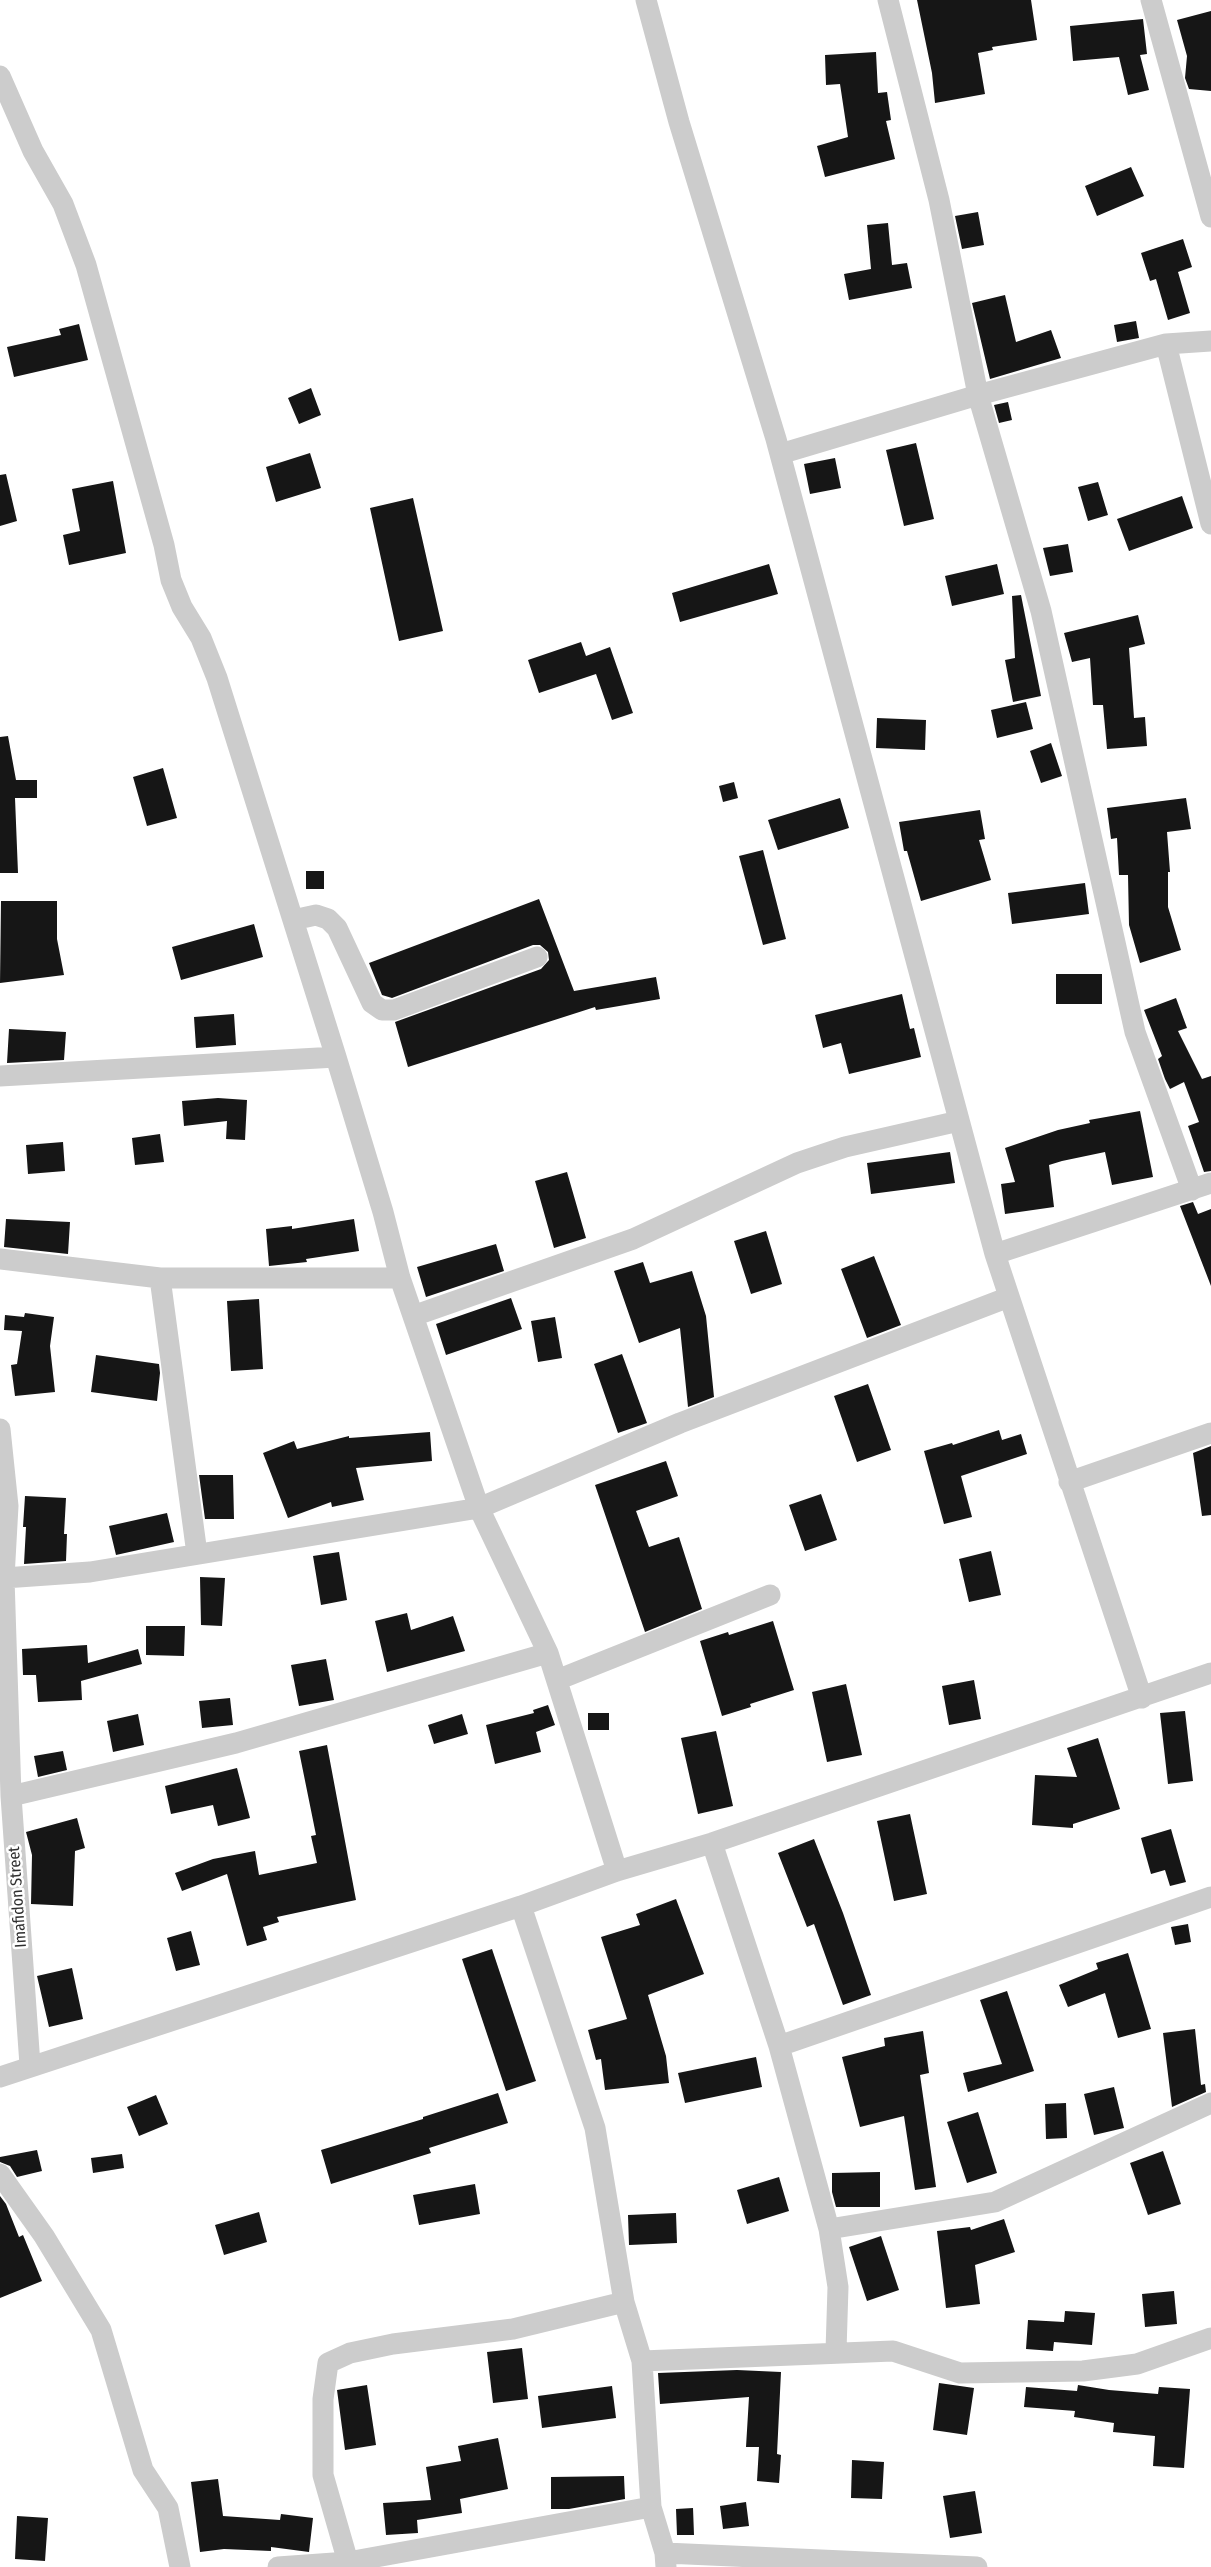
<!DOCTYPE html>
<html>
<head>
<meta charset="utf-8">
<style>
	body { margin:0 }
	canvas { display:block; background:#fff }
</style>
</head>
<body>
<canvas width="1211" height="2567"></canvas>
<script>
const context = document.querySelector('canvas').getContext('2d');
context.lineJoin = 'round';
function paint(path, color) { context.fillStyle = color; context.fill(path, 'evenodd'); }
const toPath = rows => new Path2D(rows.map(r => 'M' + r).join(''));
function strokePath(path, color, width, dash) { context.strokeStyle = color; context.lineWidth = width; context.lineCap = dash ? 'butt' : 'round'; context.setLineDash(dash || []); context.stroke(path); }
function write(font, color, halo, rows, align = 'center') {
  context.font = font + ' "Fira Sans Condensed",sans-serif'; context.lineWidth = 5; context.setLineDash([]); context.textBaseline = 'middle'; context.strokeStyle = halo; context.fillStyle = color; for (const [text, x, y, turn = 0] of rows) {
    context.save(); context.translate(x, y); context.rotate((+turn || 0) * Math.PI / 180); context.textAlign = isNaN(turn) ? turn : align; if (halo) context.strokeText(text, 0, 0); context.fillText(text, 0, 0); context.restore();
  }
}
paint(toPath([
	[917,0,1031,0,1037,40,992,47,993,50,978,53,985,94,935,103,932,73],
	[1211,11,1211,91,1189,89,1185,78,1187,56,1177,20],
	[1143,19,1147,54,1140,55,1149,90,1128,95,1119,57,1073,61,1070,26],
	[876,52,878,93,887,92,891,120,886,121,895,159,825,177,817,146,848,137,840,84,826,85,825,55],
	[1131,167,1144,196,1097,216,1085,186],
	[978,212,984,245,962,249,955,216],
	[888,223,892,265,907,263,912,288,849,300,844,274,871,269,867,225],
	[1183,239,1192,267,1178,272,1190,313,1168,320,1156,279,1150,281,1141,253],
	[1005,295,1016,342,1051,330,1061,358,990,379,972,303],
	[1136,321,1139,338,1117,342,1114,325],
	[79,324,88,360,14,377,7,347,61,335,59,329],
	[311,388,321,415,299,424,288,398],
	[1008,402,1012,420,999,423,994,405],
	[916,443,934,519,904,526,886,450],
	[310,453,321,488,276,502,266,467],
	[835,458,841,488,810,494,804,464],
	[6,474,17,521,0,526,0,475],
	[113,481,126,553,69,565,63,535,80,531,72,489],
	[1098,482,1108,515,1088,521,1078,487],
	[1182,496,1193,528,1129,551,1117,519],
	[413,498,443,631,399,641,370,508],
	[1068,544,1073,572,1050,576,1043,548],
	[769,564,778,594,680,622,672,593],
	[997,564,1004,594,952,606,945,576],
	[1021,595,1041,696,1013,702,1005,660,1015,658,1012,596],
	[1138,615,1145,644,1129,648,1134,718,1145,717,1147,746,1107,749,1103,705,1093,705,1090,658,1072,662,1064,633],
	[581,642,586,656,610,647,633,713,612,720,596,674,539,693,528,660],
	[1026,702,1033,729,997,738,991,710],
	[877,718,926,720,925,750,876,748],
	[8,736,16,780,37,780,37,798,15,798,18,873,0,873,0,737],
	[1051,743,1062,776,1041,783,1030,751],
	[163,768,177,818,147,826,133,777],
	[734,782,738,798,723,802,719,786],
	[840,798,849,828,778,850,768,820],
	[1186,798,1191,829,1167,832,1170,872,1168,872,1168,907,1181,950,1140,963,1129,925,1128,875,1119,875,1117,838,1111,839,1107,808],
	[980,810,985,839,979,840,991,880,921,901,907,851,904,851,899,822],
	[763,850,786,939,763,945,739,856],
	[306,871,324,871,324,889,306,889],
	[1085,883,1089,914,1012,924,1008,893],
	[539,899,574,991,656,977,660,999,596,1010,595,1007,408,1067,395,1022,541,969,549,960,548,952,540,945,533,945,392,998,382,995,369,963],
	[1,901,57,901,57,939,64,975,0,983],
	[254,924,263,957,181,980,172,947],
	[1056,974,1102,974,1102,1004,1056,1004],
	[902,994,910,1029,914,1028,921,1057,849,1074,841,1043,823,1048,815,1015],
	[1176,998,1187,1028,1178,1031,1202,1079,1211,1076,1211,1171,1204,1172,1188,1126,1199,1122,1184,1082,1170,1089,1165,1079,1158,1059,1162,1056,1144,1010],
	[234,1014,236,1045,196,1048,194,1017],
	[9,1029,66,1032,64,1060,7,1063],
	[218,1098,247,1100,245,1140,226,1139,227,1121,184,1126,182,1101],
	[1140,1111,1153,1177,1112,1185,1105,1152,1062,1161,1049,1165,1054,1207,1005,1214,1001,1184,1015,1182,1005,1148,1058,1130,1090,1123,1089,1120],
	[160,1134,164,1162,135,1165,132,1138],
	[63,1142,65,1171,28,1174,26,1145],
	[950,1152,955,1183,871,1194,867,1163],
	[567,1172,586,1238,554,1248,535,1181],
	[1193,1202,1198,1214,1211,1209,1211,1286,1180,1206],
	[6,1219,70,1222,68,1254,4,1247],
	[354,1219,359,1251,306,1259,307,1262,269,1266,266,1229,292,1226,292,1229],
	[766,1231,782,1284,751,1294,734,1241],
	[496,1244,504,1271,426,1297,417,1267],
	[874,1256,901,1325,867,1338,841,1269],
	[643,1262,650,1283,692,1271,706,1316,714,1397,688,1407,680,1328,639,1343,614,1271],
	[511,1298,522,1329,446,1355,436,1324],
	[259,1299,263,1369,231,1371,227,1301],
	[25,1313,54,1317,50,1346,55,1392,15,1396,11,1365,17,1364,22,1331,4,1330,5,1315,24,1317],
	[555,1317,562,1358,538,1362,531,1321],
	[622,1354,647,1423,618,1433,594,1364],
	[96,1355,159,1364,160,1373,157,1401,91,1392],
	[868,1384,891,1450,857,1462,834,1396],
	[999,1430,1002,1440,1021,1434,1027,1454,961,1476,972,1517,944,1524,924,1451,952,1443,953,1445],
	[430,1432,432,1461,356,1468,364,1500,332,1507,331,1502,288,1518,263,1453,294,1441,297,1449,349,1436,349,1438],
	[1211,1446,1211,1515,1202,1516,1193,1453],
	[666,1461,678,1496,636,1511,649,1547,679,1537,702,1609,645,1632,595,1485],
	[199,1475,233,1475,234,1519,205,1519],
	[821,1494,837,1540,805,1551,789,1505],
	[25,1496,66,1498,64,1534,67,1534,66,1561,24,1564,26,1527,23,1527],
	[167,1513,174,1542,116,1555,109,1526],
	[991,1551,1001,1595,969,1602,959,1559],
	[339,1552,347,1600,321,1605,313,1556],
	[200,1577,225,1578,222,1626,201,1625],
	[407,1613,411,1630,453,1616,465,1651,387,1672,375,1621],
	[773,1621,794,1690,750,1704,751,1707,722,1716,700,1641,728,1632,729,1635],
	[146,1626,185,1626,184,1656,146,1655],
	[87,1645,88,1663,138,1649,142,1664,81,1681,82,1700,38,1702,36,1675,23,1675,22,1649],
	[326,1659,334,1700,299,1706,291,1665],
	[974,1680,981,1719,949,1725,942,1686],
	[846,1684,862,1755,827,1762,812,1692],
	[230,1698,233,1725,202,1728,199,1701],
	[548,1705,555,1725,536,1732,541,1752,495,1764,486,1725,534,1713,533,1710],
	[1185,1711,1193,1781,1168,1784,1160,1713],
	[588,1713,609,1713,609,1730,588,1730],
	[138,1714,144,1745,113,1752,107,1721],
	[462,1714,468,1734,434,1744,428,1725],
	[716,1731,733,1806,698,1814,681,1738],
	[1098,1738,1120,1809,1073,1824,1073,1828,1032,1825,1035,1775,1077,1777,1067,1748],
	[327,1745,356,1900,277,1917,279,1922,263,1927,267,1940,247,1946,227,1874,182,1891,175,1873,213,1859,255,1851,259,1875,317,1863,311,1836,316,1835,299,1751],
	[63,1751,67,1770,38,1777,34,1756],
	[237,1768,250,1818,218,1826,213,1805,171,1814,165,1786],
	[910,1814,927,1894,894,1901,877,1821],
	[77,1818,85,1848,75,1851,73,1906,31,1904,32,1855,26,1832],
	[1171,1829,1186,1882,1170,1886,1165,1870,1151,1874,1141,1838],
	[814,1839,843,1913,871,1995,843,2005,814,1924,807,1927,778,1853],
	[676,1899,704,1974,648,1995,666,2056,669,2083,605,2090,601,2059,596,2060,588,2030,627,2019,601,1937,640,1925,636,1914],
	[1188,1924,1191,1942,1175,1945,1171,1927],
	[191,1931,200,1965,176,1971,167,1938],
	[492,1949,536,2081,506,2091,462,1959],
	[1128,1953,1151,2029,1118,2038,1105,1993,1068,2007,1059,1985,1098,1969,1096,1963],
	[72,1968,83,2019,49,2027,37,1976],
	[1007,1991,1034,2071,968,2092,963,2073,1002,2064,980,2000],
	[1195,2029,1201,2085,1205,2084,1206,2092,1172,2107,1163,2033],
	[923,2031,929,2073,920,2075,936,2187,915,2190,904,2116,860,2127,842,2057,885,2046,884,2038],
	[756,2057,762,2087,685,2103,678,2073],
	[1114,2087,1124,2128,1094,2135,1084,2094],
	[498,2093,508,2123,429,2148,431,2153,331,2184,321,2150,423,2119,423,2117],
	[156,2095,168,2124,139,2136,127,2107],
	[1066,2103,1067,2138,1046,2139,1045,2104],
	[978,2112,997,2173,967,2183,947,2122],
	[37,2150,42,2171,17,2177,10,2166,0,2162,0,2157],
	[1163,2151,1181,2204,1148,2215,1130,2163],
	[122,2154,124,2168,93,2173,91,2158],
	[880,2172,880,2207,836,2207,832,2192,832,2173],
	[779,2177,789,2211,747,2224,737,2190],
	[475,2184,480,2214,419,2225,413,2195],
	[0,2196,6,2204,19,2237,23,2235,42,2281,0,2298],
	[259,2212,267,2242,224,2255,215,2225],
	[676,2213,677,2243,629,2245,628,2215],
	[1004,2219,1015,2252,975,2265,980,2304,946,2308,937,2231,970,2227,971,2230],
	[881,2236,899,2290,867,2301,849,2247],
	[1174,2291,1177,2324,1145,2327,1142,2294],
	[1065,2311,1095,2313,1092,2345,1054,2342,1053,2351,1026,2349,1028,2320,1064,2322],
	[522,2348,528,2399,493,2403,487,2352],
	[737,2370,781,2372,777,2454,781,2455,779,2483,757,2481,759,2447,746,2447,749,2397,660,2404,658,2373],
	[939,2383,974,2388,967,2435,933,2430],
	[367,2385,376,2445,345,2450,337,2390],
	[1078,2385,1109,2390,1158,2394,1159,2387,1190,2389,1184,2468,1153,2466,1155,2436,1113,2432,1114,2423,1074,2417,1075,2411,1024,2407,1026,2387,1077,2391],
	[612,2386,616,2418,542,2428,538,2396],
	[498,2438,508,2489,460,2499,462,2513,417,2520,418,2533,386,2535,383,2503,431,2500,426,2467,461,2461,458,2446],
	[852,2460,884,2462,882,2499,851,2498],
	[624,2476,625,2499,569,2509,551,2509,551,2477],
	[218,2479,223,2516,280,2520,281,2514,313,2518,309,2552,271,2547,271,2551,224,2549,200,2552,191,2482],
	[975,2491,982,2533,950,2538,943,2496],
	[746,2502,749,2526,723,2529,720,2506],
	[693,2508,694,2535,677,2535,676,2509],
	[17,2516,48,2518,45,2561,15,2559]
]), '#161616');
strokePath(toPath([
	[646,0,679,122,776,439,995,1254,1142,1698],
	[888,0,939,200,978,395,1041,611,1135,1032,1192,1190],
	[1151,0,1211,217],
	[0,76,33,151,63,204,86,265,164,545,171,580,182,607,201,638,217,678,336,1057,383,1212,400,1278,479,1508,548,1653,617,1871],
	[1166,344,1211,524],
	[780,454,978,395,1166,344,1211,341],
	[293,920,316,915,328,919,337,928,372,1003,382,1010,394,1010,537,957],
	[0,1076,336,1057],
	[995,1254,1211,1183],
	[0,1259,160,1278,400,1278],
	[160,1278,197,1554],
	[413,1316,633,1239,797,1163,845,1147,959,1121],
	[0,1429,8,1506,4,1578,11,1796,30,2065],
	[1069,1482,1211,1433],
	[4,1578,90,1572,479,1508,680,1423,1009,1297],
	[557,1680,770,1595],
	[11,1796,236,1743,548,1653],
	[712,1843,779,2046,829,2229,838,2287,836,2351],
	[521,1906,595,2128,624,2302,642,2361,651,2507,665,2553,666,2567],
	[779,2046,1211,1897],
	[0,2077,521,1906,617,1871,712,1843,1211,1673],
	[0,2174,44,2236,101,2330,143,2470,168,2508,180,2567],
	[829,2229,995,2202,1211,2103],
	[642,2361,893,2351,960,2373,1083,2371,1137,2364,1211,2338],
	[665,2553,977,2567],
	[348,2562,323,2475,323,2399,328,2363,350,2353,393,2344,513,2329,624,2302],
	[278,2567,348,2562,651,2507]
]), '#ccc', 21);
write('16px', '#2f2f2f', '#fff', [
	["Imafidon Street",18,1897,-94]
]);
</script>
</body>
</html>
